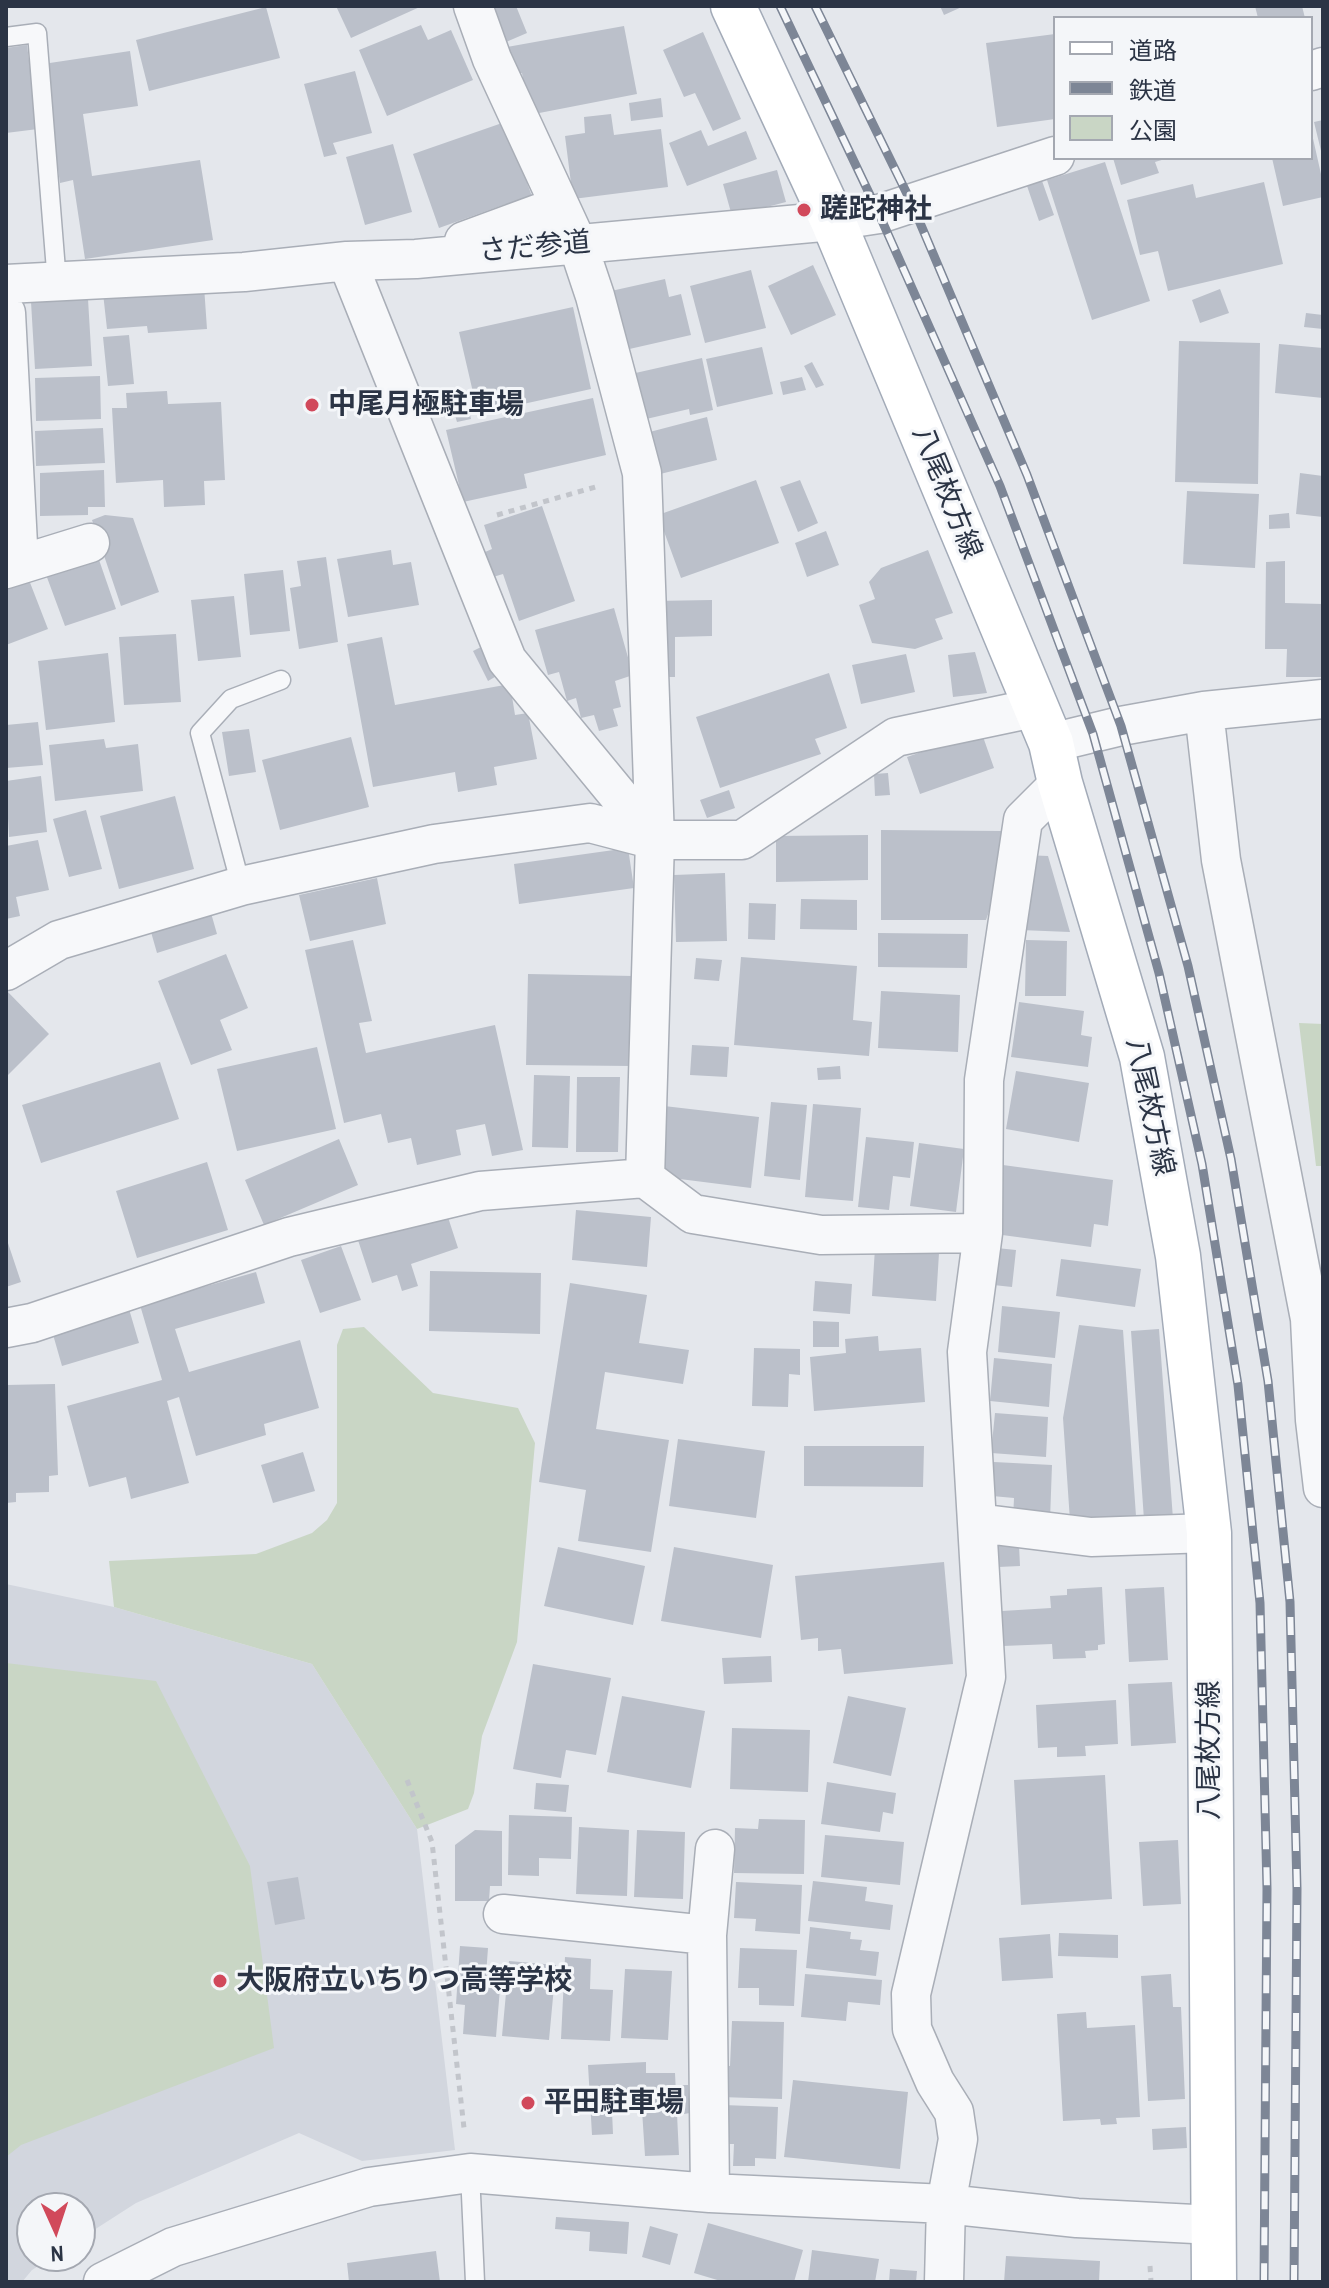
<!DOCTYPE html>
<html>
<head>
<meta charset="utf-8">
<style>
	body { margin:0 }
	#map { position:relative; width:1329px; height:2288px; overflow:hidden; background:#e4e7ec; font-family:"Archivo Narrow","Noto Sans JP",sans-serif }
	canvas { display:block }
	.frame { position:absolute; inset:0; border:8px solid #2b3445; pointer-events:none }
	.legend { position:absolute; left:1053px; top:16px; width:260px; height:144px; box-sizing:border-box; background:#f4f6f9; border:2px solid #a4a8b1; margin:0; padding:10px 14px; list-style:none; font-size:24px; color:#2b3445 }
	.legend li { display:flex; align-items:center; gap:16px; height:40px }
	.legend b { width:40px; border:2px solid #a4a8b1 }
	.north { position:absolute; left:16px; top:2192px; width:80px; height:80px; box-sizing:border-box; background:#f4f6f9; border:2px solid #a4a8b1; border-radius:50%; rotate:177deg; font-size:22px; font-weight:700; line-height:32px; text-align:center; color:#2b3445 }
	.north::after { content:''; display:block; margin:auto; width:28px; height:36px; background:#d1495b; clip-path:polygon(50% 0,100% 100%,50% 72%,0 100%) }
</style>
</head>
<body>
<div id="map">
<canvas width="1329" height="2288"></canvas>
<div class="frame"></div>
<ul class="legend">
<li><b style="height:10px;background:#fff"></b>道路</li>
<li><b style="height:10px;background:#7d8696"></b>鉄道</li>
<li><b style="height:22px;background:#c9d6c5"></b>公園</li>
</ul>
<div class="north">N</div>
</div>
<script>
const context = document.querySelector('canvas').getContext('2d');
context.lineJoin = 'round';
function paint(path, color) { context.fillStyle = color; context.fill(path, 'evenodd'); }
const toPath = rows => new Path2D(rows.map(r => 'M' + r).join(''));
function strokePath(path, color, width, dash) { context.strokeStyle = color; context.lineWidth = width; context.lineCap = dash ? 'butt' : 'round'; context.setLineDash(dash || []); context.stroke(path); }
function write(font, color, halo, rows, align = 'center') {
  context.font = font + ' "Archivo Narrow","Noto Sans JP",sans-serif'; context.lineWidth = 6; context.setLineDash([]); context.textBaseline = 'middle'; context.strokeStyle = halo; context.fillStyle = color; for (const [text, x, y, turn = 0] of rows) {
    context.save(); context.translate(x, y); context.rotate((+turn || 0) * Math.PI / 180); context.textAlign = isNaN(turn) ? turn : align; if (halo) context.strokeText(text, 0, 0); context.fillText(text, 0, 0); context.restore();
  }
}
paint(toPath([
	[6,1584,114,1607,312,1664,417,1829,455,2150,362,2161,299,2133,136,2203,80,2239,80,2208,32,2208,32,2256,54,2256,32,2270,22,2282,6,2282]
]), '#d2d6de');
paint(toPath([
	[1299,1023,1323,1024,1323,1166,1316,1166],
	[364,1327,433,1393,518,1408,535,1443,517,1642,482,1736,474,1793,468,1809,417,1829,312,1664,114,1607,109,1561,256,1554,312,1533,327,1520,337,1503,337,1345,343,1329],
	[6,1663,156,1681,250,1866,274,2048,21,2145,6,2157]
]), '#c9d6c5');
paint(toPath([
	[336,6,422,6,351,38],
	[483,6,516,6,527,33,499,45],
	[940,6,964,6,944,15],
	[1255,6,1302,6,1305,18,1258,18],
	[266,7,280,58,149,91,136,40],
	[421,25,428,40,451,30,473,80,387,116,359,50],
	[624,26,637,94,529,115,522,73,512,74,507,47],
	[703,32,741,119,713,131,695,93,684,97,663,50],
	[1055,34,1055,119,997,127,986,43],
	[27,45,38,129,6,133,6,48],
	[130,51,138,106,83,114,92,176,200,160,213,240,85,259,73,180,60,183,43,64],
	[355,71,372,133,333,143,337,154,324,157,304,84],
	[661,98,663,117,631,121,629,103],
	[611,114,614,135,661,129,668,187,573,199,565,136,585,133,584,117],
	[1323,120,1323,155,1322,155,1314,122],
	[505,122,534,202,509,211,506,204,439,228,413,154],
	[701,130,708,146,746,131,757,159,687,186,669,143],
	[1312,134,1323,183,1323,197,1283,206,1272,158,1311,158],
	[393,144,412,212,365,225,346,157],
	[1113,158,1165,158,1165,159,1155,162,1159,173,1121,185],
	[1105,162,1150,301,1092,320,1047,180],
	[777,170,786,202,732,216,723,184],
	[1041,178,1054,215,1039,221,1026,183],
	[1264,182,1283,264,1168,291,1158,251,1140,255,1127,200,1193,184,1196,198],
	[813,265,836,315,791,335,768,286],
	[751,270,766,328,705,343,690,286],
	[665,279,669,297,681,294,691,335,625,350,611,291],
	[204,286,207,329,148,333,147,326,107,329,103,293],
	[1220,289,1229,313,1200,323,1192,300],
	[88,299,92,366,35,369,31,302],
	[573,307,591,389,478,414,459,332],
	[1306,313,1323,315,1323,329,1304,327],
	[129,335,134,384,108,386,103,337],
	[1179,341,1260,343,1258,484,1175,482],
	[1279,344,1323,348,1323,398,1275,393],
	[762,347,773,394,717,407,706,359],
	[702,358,713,410,690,415,689,409,642,420,631,374],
	[812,362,824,385,816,388,804,366],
	[100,376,101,419,36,421,35,378],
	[802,377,806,390,783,395,780,382],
	[167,391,168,404,221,402,225,480,204,481,205,505,164,507,163,480,116,483,112,408,127,408,126,393],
	[593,398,606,455,524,474,527,488,463,502,446,430],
	[466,399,471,419,457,422,451,402],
	[707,417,717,460,652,476,642,434],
	[103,428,105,463,36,466,35,431],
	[104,470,105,507,88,507,88,515,40,516,40,473],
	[1300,473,1323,476,1323,517,1296,514],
	[756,480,779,543,681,578,658,515],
	[800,480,818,523,798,532,780,487],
	[1187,491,1259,494,1255,568,1183,564],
	[542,506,575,601,519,621,503,574,493,577,485,552,492,549,484,525],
	[1289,513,1290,528,1269,529,1269,515],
	[105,515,133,518,159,592,121,606,92,520],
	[826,531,839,565,807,577,795,543],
	[391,550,393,565,411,562,419,605,348,617,337,559],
	[928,550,953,613,935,619,943,639,915,649,872,643,859,605,875,599,869,582,881,568],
	[97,554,116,609,65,626,45,572],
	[326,557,338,642,299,649,290,588,301,586,297,561],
	[1285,561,1285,603,1323,604,1323,677,1286,677,1287,649,1265,649,1266,562],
	[283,570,290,631,250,635,244,574],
	[29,580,48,629,6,645,6,589],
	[234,596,241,657,198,661,191,600],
	[712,600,712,636,675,637,675,677,655,677,653,601],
	[614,608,633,675,615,681,621,707,613,709,618,726,599,731,594,715,581,718,576,698,567,701,559,672,548,675,535,630],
	[176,634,181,702,124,705,119,637],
	[382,637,395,705,510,684,515,715,528,713,537,759,494,767,497,785,458,792,455,772,373,787,347,644],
	[489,643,505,671,488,681,473,651],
	[975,652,987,693,953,697,948,655],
	[108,653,115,722,46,730,38,661],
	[906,654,915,692,861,704,852,665],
	[829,673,847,728,815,739,821,754,720,788,696,717],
	[38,722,43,765,6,768,6,725],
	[249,729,256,772,229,776,222,732],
	[981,731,994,768,920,794,907,757],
	[351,737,369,807,280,830,262,760],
	[104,739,106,748,138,744,143,791,55,801,49,745],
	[888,773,890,795,875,796,874,774],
	[41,776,47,832,9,837,6,781],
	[729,790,735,808,707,818,700,800],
	[175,796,194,869,119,889,100,816],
	[86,810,102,869,69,877,53,819],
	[881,830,1001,831,1001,878,986,920,881,920],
	[868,835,868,880,776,882,776,836],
	[38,840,49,890,16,897,20,916,6,919,6,846],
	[628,848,634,888,519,904,514,864],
	[1024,855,1048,856,1070,932,1020,930],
	[725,873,727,941,676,942,674,875],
	[377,878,386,924,310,941,299,895],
	[801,899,857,900,857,930,800,929],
	[749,903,776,904,775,940,748,939],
	[211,913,217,934,157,953,151,932],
	[878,933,968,934,967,968,878,967],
	[353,940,372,1021,359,1023,366,1053,495,1025,523,1150,492,1156,485,1124,456,1130,461,1155,417,1165,411,1138,388,1143,381,1114,344,1123,305,950],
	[1026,940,1067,941,1066,996,1025,996],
	[226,954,248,1008,220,1020,232,1050,191,1065,158,981],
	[741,957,857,966,853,1020,872,1022,869,1056,734,1045],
	[696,958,722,960,719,981,694,979],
	[528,974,634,976,632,1066,526,1065],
	[6,990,49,1034,6,1077],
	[881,991,960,995,958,1052,878,1048],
	[1019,1002,1084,1011,1081,1035,1092,1037,1088,1067,1011,1057],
	[692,1045,729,1047,727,1077,690,1075],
	[317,1047,336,1129,237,1151,217,1069],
	[160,1062,179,1119,41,1163,22,1105],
	[840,1066,841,1079,818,1080,817,1068],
	[1016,1071,1089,1083,1079,1142,1006,1129],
	[534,1075,570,1076,568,1148,532,1147],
	[577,1077,620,1077,618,1152,576,1152],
	[771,1102,807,1105,800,1180,764,1176],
	[813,1104,861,1108,853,1201,805,1197],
	[664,1106,759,1117,751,1188,656,1176],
	[866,1137,914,1142,910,1178,893,1176,889,1210,858,1207],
	[339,1139,358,1185,264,1225,245,1180],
	[919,1143,964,1149,956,1212,910,1206],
	[207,1162,228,1230,137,1258,116,1191],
	[1003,1165,1113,1180,1108,1226,1094,1224,1091,1247,995,1234],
	[445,1208,458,1248,411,1264,418,1286,402,1291,397,1275,372,1283,355,1231],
	[576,1210,651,1217,647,1267,572,1260],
	[6,1237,21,1282,6,1287],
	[341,1246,361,1300,320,1313,301,1260],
	[987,1247,1016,1250,1012,1287,984,1284],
	[875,1248,939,1253,936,1301,872,1296],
	[1061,1259,1141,1269,1135,1307,1056,1296],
	[430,1271,541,1273,540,1334,429,1331],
	[256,1272,265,1303,175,1329,189,1372,300,1340,319,1408,264,1424,266,1435,196,1456,179,1397,167,1401,189,1483,131,1499,126,1477,89,1487,67,1406,162,1380,140,1305],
	[815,1281,852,1284,850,1314,813,1311],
	[570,1283,647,1295,639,1343,689,1350,683,1384,605,1372,596,1429,669,1440,651,1552,578,1541,586,1490,539,1482],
	[1002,1306,1060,1312,1055,1358,998,1352],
	[129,1309,139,1343,62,1366,52,1331],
	[813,1321,839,1322,839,1347,813,1347],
	[1079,1325,1123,1330,1136,1516,1070,1521,1063,1418],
	[1159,1329,1173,1519,1144,1520,1131,1331],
	[878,1336,879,1351,921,1348,925,1402,814,1411,810,1357,846,1353,845,1339],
	[754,1348,800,1349,800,1375,789,1374,788,1407,752,1406],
	[994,1358,1052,1364,1049,1407,990,1401],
	[55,1384,58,1475,49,1476,49,1492,16,1493,16,1502,6,1503,6,1385],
	[995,1413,1048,1417,1046,1457,991,1453],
	[678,1439,765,1451,756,1518,669,1506],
	[804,1446,924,1446,923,1487,804,1486],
	[303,1452,315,1491,273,1503,261,1465],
	[994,1462,1052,1465,1050,1520,1013,1519,1014,1498,992,1496],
	[997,1545,1019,1545,1020,1566,998,1567],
	[558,1547,645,1566,633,1625,544,1606],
	[674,1547,773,1565,761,1638,661,1621],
	[944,1562,953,1664,844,1674,841,1649,818,1651,818,1638,801,1640,795,1576],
	[1102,1587,1105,1644,1098,1645,1098,1650,1085,1651,1086,1658,1053,1659,1052,1644,1003,1646,1002,1611,1051,1608,1050,1596,1067,1595,1067,1589],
	[1164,1587,1168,1660,1129,1662,1125,1589],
	[771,1656,772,1682,724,1684,722,1658],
	[533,1664,611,1678,596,1755,566,1750,561,1778,513,1769],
	[1172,1682,1176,1743,1131,1746,1128,1684],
	[622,1696,705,1711,691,1788,607,1772],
	[848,1696,906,1708,891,1776,833,1763],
	[1116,1700,1118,1744,1085,1746,1086,1756,1057,1757,1057,1747,1038,1748,1036,1705],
	[732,1728,810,1730,808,1792,730,1789],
	[1105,1775,1112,1899,1021,1905,1014,1780],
	[827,1782,896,1793,893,1814,883,1812,880,1832,821,1824],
	[536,1783,569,1785,566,1812,534,1809],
	[509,1815,572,1817,571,1859,539,1858,539,1876,508,1875],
	[759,1819,805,1820,804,1874,734,1873,735,1828,758,1829],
	[579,1827,629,1830,627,1896,576,1894],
	[475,1830,502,1831,502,1886,490,1886,489,1901,455,1901,455,1845],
	[637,1830,685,1832,683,1899,634,1897],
	[825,1835,904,1842,900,1885,821,1877],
	[1178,1840,1181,1904,1143,1906,1139,1842],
	[298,1877,305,1919,275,1925,267,1882],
	[813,1881,867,1887,865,1901,893,1905,890,1930,808,1921],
	[736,1882,802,1885,800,1934,755,1931,756,1919,734,1918],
	[810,1927,851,1932,850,1939,862,1940,860,1950,879,1952,876,1976,806,1968],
	[1059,1933,1118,1935,1118,1958,1058,1956],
	[1050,1934,1053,1978,1002,1981,999,1938],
	[460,1946,488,1948,486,1975,501,1976,496,2037,463,2034,465,2005,456,2004],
	[740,1948,797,1950,794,2006,759,2005,759,1988,738,1988],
	[565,1957,591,1959,590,1989,613,1990,610,2041,561,2039],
	[509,1961,556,1965,549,2040,502,2036],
	[625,1969,672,1971,668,2040,621,2038],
	[805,1974,882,1980,880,2005,848,2002,846,2021,801,2017],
	[1171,1974,1173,2007,1181,2007,1185,2099,1148,2101,1141,1976],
	[1086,2012,1087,2028,1135,2025,1140,2117,1116,2118,1117,2124,1101,2125,1100,2119,1063,2121,1057,2014],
	[732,2021,784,2022,782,2099,720,2097,721,2065,730,2066],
	[646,2062,646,2073,675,2073,679,2155,645,2156,642,2110,612,2111,613,2134,592,2135,588,2065],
	[793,2080,908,2092,900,2169,784,2157],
	[682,2085,688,2085,690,2113,684,2114],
	[723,2105,778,2107,776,2159,755,2158,755,2166,733,2166,734,2144,722,2144],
	[1186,2127,1187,2148,1153,2150,1152,2129],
	[556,2217,629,2222,627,2254,589,2251,590,2232,555,2229],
	[708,2223,803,2250,794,2282,724,2282,694,2273],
	[650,2226,678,2234,670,2265,642,2257],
	[812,2250,879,2259,875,2282,808,2282],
	[436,2251,440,2282,349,2282,347,2263],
	[1006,2256,1100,2261,1099,2282,1004,2282],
	[890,2269,917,2271,916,2282,889,2282]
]), '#bbc0ca');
const service = toPath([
	[6,37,37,33,57,283],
	[241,886,200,733,231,699,281,680],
	[470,2173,475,2282]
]);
const minor = toPath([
	[473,6,492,59,578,245,595,296,642,473,655,840,645,1178],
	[1311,71,1323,67],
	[464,241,559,206],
	[347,261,507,660,655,840],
	[6,284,244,272,347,261,416,259,833,221,879,214,1055,156],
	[6,313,19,564],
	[6,569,90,543],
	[1204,711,1221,860,1310,1319,1315,1420,1323,1488],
	[1051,743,1121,726,1204,711,1323,699],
	[6,971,59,940,241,886,434,844,590,823,655,840,742,840,896,737,1034,708],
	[6,1328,32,1323,289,1237,480,1191,645,1178,693,1214,821,1235,983,1233],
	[977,1523,1091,1537,1209,1533],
	[503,1914,707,1935],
	[710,2193,707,1935,715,1849],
	[103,2282,173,2247,369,2187,470,2173,710,2193,946,2204,1077,2218,1214,2225],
	[944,2282,946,2204,958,2139,954,2112,935,2082,912,2029,911,1994,986,1677,967,1352,983,1233,984,1080,1023,820,1060,783]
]);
const primary = toPath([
	[733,6,833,221,1051,743,1060,783,1142,1057,1178,1256,1209,1533,1214,2282]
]);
strokePath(service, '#a9aeb7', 21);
strokePath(minor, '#a9aeb7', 41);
strokePath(primary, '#a3abb8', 47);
strokePath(toPath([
	[497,515,599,486],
	[407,1780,432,1842,464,2128],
	[1150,2266,1151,2282]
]), '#c2c5cb', 5, [6, 6]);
strokePath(service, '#f7f8fa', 18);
strokePath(minor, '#f7f8fa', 38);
strokePath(primary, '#fff', 44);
const rail = toPath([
	[780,6,879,214,1000,486,1093,734,1159,973,1202,1164,1238,1385,1260,1603,1267,1889,1264,2282],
	[815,6,912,204,1027,475,1121,726,1188,966,1231,1159,1268,1381,1290,1602,1297,1889,1294,2282]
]);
strokePath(rail, '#7d8696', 9);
strokePath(rail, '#f4f6f9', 6, [18]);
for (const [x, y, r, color] of [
	[804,210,8,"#d1495b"],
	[312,405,8,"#d1495b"],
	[220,1981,8,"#d1495b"],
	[528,2103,8,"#d1495b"]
]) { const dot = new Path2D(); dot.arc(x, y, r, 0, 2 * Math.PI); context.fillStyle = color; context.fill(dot); strokePath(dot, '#f4f6f9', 3); }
write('bold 28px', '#2b3445', '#f4f6f9', [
	["蹉跎神社",820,210],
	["中尾月極駐車場",328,405],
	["大阪府立いちりつ高等学校",236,1981],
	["平田駐車場",544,2103]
], 'left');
write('28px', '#2b3445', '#f4f6f9', [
	["さだ参道",535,248,-5],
	["八尾枚方線",946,493,68],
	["八尾枚方線",1149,1107,78],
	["八尾枚方線",1210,1750,-90]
]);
</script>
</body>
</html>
